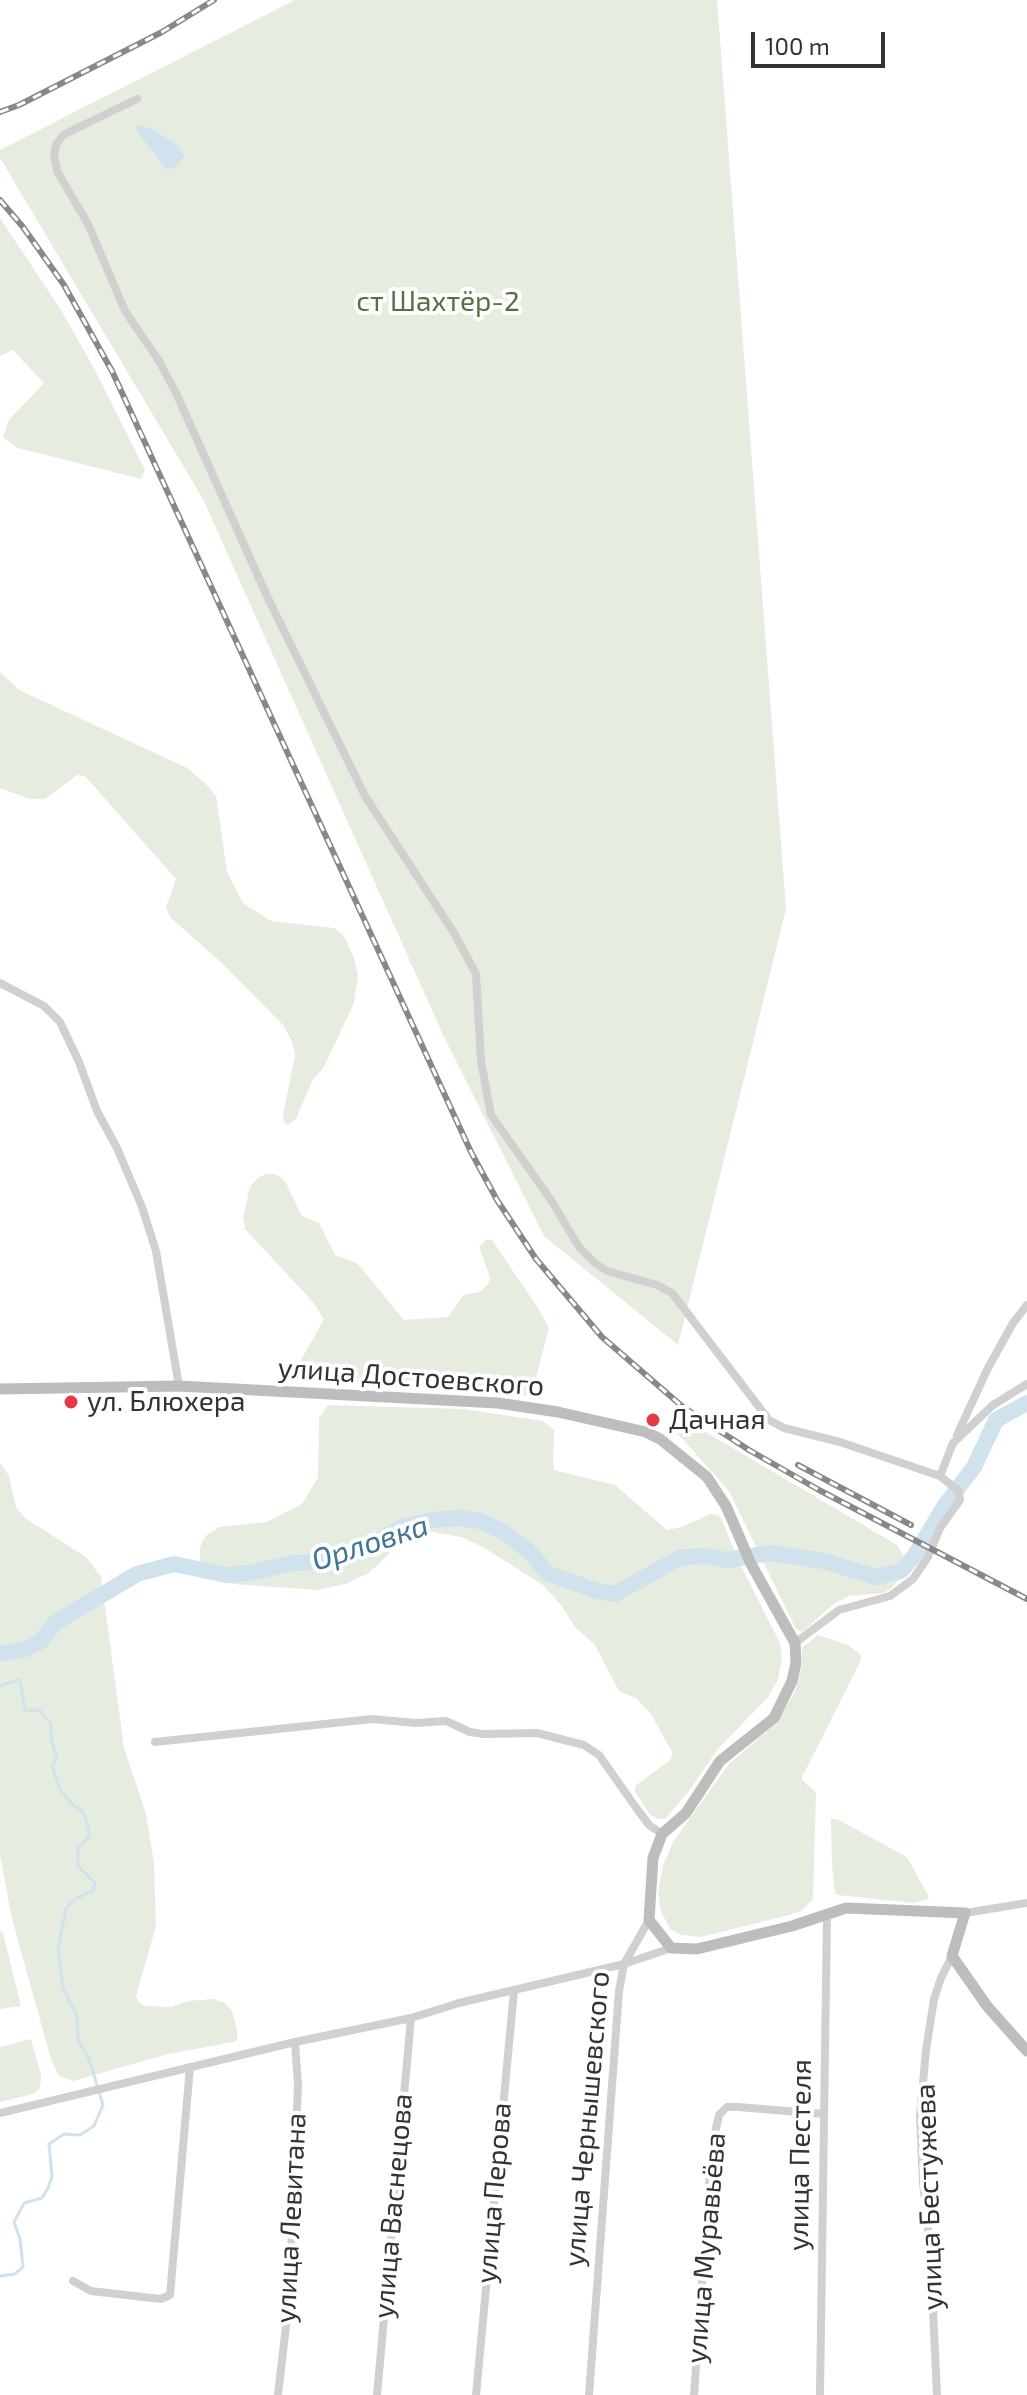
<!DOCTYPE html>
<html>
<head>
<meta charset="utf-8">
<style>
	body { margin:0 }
	#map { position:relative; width:1027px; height:2395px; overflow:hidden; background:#fff; font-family:"Exo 2",sans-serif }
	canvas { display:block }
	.scale { position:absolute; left:751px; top:32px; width:134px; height:36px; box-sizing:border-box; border:4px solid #333; border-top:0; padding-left:10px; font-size:24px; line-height:28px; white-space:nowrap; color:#333; -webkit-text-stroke:6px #fff; paint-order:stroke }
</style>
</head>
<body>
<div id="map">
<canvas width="1027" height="2395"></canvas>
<div class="scale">100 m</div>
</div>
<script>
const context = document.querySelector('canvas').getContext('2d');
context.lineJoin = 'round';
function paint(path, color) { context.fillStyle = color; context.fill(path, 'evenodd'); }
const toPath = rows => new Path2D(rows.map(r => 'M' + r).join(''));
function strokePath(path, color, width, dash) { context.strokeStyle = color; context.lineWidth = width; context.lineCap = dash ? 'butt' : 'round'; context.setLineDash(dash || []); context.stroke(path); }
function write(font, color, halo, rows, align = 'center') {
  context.font = font + ' "Exo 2",sans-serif'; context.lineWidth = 8; context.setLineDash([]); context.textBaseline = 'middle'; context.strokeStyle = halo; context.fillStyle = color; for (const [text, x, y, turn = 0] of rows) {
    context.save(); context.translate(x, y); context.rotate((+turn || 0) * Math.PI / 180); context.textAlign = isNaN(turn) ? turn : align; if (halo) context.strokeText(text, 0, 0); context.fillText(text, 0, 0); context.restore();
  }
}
paint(toPath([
	[295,0,717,0,786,909,678,1345,544,1236,444,1037,203,499,0,158,0,150],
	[0,218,61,310,96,372,145,470,141,479,18,448,3,437,9,420,44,383,13,350,0,356],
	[0,672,19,690,187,768,205,783,216,796,227,872,243,903,271,921,334,928,344,936,354,958,358,976,354,1003,324,1067,312,1081,296,1119,288,1125,284,1122,283,1115,295,1055,293,1044,283,1025,223,964,170,917,166,907,176,879,85,776,77,775,45,799,30,799,0,788],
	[266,1174,275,1174,285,1181,302,1216,319,1223,335,1255,357,1263,404,1320,448,1317,463,1295,480,1292,489,1283,490,1277,479,1247,486,1240,492,1240,538,1308,549,1328,532,1392,524,1396,464,1387,303,1381,295,1377,296,1369,324,1319,312,1301,245,1229,243,1218,250,1187,259,1177],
	[328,1405,463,1409,543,1421,554,1430,553,1461,554,1469,558,1471,615,1485,667,1530,682,1527,710,1514,718,1515,722,1520,739,1562,780,1643,782,1658,778,1680,768,1697,717,1750,689,1791,665,1819,659,1819,650,1815,635,1792,635,1786,669,1761,673,1754,651,1714,636,1698,619,1691,595,1645,575,1627,561,1605,544,1586,485,1548,462,1537,432,1532,406,1537,369,1573,345,1584,318,1590,233,1584,206,1576,200,1565,200,1549,202,1541,208,1534,219,1527,267,1522,302,1504,318,1478,319,1418],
	[675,1414,897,1545,906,1560,900,1577,892,1588,883,1593,849,1596,835,1603,802,1632,796,1629,729,1491,669,1424,670,1417],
	[0,1463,9,1476,16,1507,25,1518,86,1557,101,1577,124,1748,146,1814,154,1863,156,1926,136,1996,138,2002,145,2006,171,2007,188,2001,214,1999,226,2004,232,2011,237,2029,237,2040,233,2042,168,2054,73,2081,59,2076,51,2059,12,1919,0,1855],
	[818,1635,848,1645,860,1654,861,1660,801,1779,816,1792,813,1899,801,1911,789,1915,701,1937,681,1935,670,1929,661,1911,658,1893,663,1866,673,1842,728,1765,778,1722,795,1691,802,1665,802,1648],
	[831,1819,837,1819,907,1857,929,1897,927,1899,914,1903,838,1895,835,1893,832,1865],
	[0,1931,3,1933,21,2006,0,2009],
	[31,2039,41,2075,40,2088,33,2094,0,2102,0,2047]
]), '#e6ecdf');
paint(toPath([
	[138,125,152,129,176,144,184,155,184,158,173,168,167,170,140,135,136,128]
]), '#cfe2ee');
strokePath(toPath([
	[0,1686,20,1679,25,1711,39,1710,51,1723,51,1739,57,1758,52,1766,60,1790,74,1806,83,1812,88,1826,89,1836,78,1849,78,1866,95,1883,93,1891,75,1899,66,1909,58,1948,63,1988,77,2016,78,2040,89,2059,103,2105,94,2126,80,2135,64,2134,49,2144,52,2177,48,2188,42,2198,24,2203,14,2222,20,2239,23,2267,15,2274,0,2276]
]), '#cfe2ee', 3);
strokePath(toPath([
	[0,1654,26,1649,41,1641,56,1622,137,1574,174,1564,226,1575,249,1573,293,1563,331,1561,355,1553,403,1527,432,1520,459,1518,480,1521,504,1532,531,1553,547,1573,597,1591,615,1594,679,1558,705,1556,727,1560,770,1553,824,1561,876,1577,901,1571,915,1555,945,1505,974,1467,996,1420,1027,1403]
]), '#cfe2ee', 16);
strokePath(toPath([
	[137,99,63,135,56,145,54,155,57,171,88,224,125,311,159,361,177,395,266,594,365,796,454,933,476,974,481,1061,491,1115,551,1200,579,1247,596,1264,607,1271,657,1285,672,1293,769,1420,784,1428,840,1442,940,1476],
	[0,983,44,1006,60,1022,79,1062,97,1111,117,1148,142,1207,156,1251,179,1386],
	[957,1435,988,1368,1013,1323,1027,1305],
	[795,1643,839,1610,890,1596,913,1579,928,1557,940,1528,960,1500,959,1491,940,1476,953,1443,993,1405,1027,1384],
	[155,1742,372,1719,416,1723,446,1721,470,1732,483,1734,537,1733,584,1745,599,1755,637,1809,649,1825,662,1834],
	[965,1913,1027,1903],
	[0,2113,295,2042,411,2018,459,2003,624,1964,671,1948],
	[73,2281,91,2291,161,2299,170,2295,190,2067],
	[278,2395,289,2300,294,2182,298,2085,295,2042],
	[377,2395,411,2018],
	[476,2395,514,1991],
	[589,2395,619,1991,624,1964,649,1920],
	[694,2395,712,2146,719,2115,727,2107,738,2107,824,2114],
	[820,2395,827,1915],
	[937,2395,930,2246,923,2183,920,2116,926,2050,934,1999,941,1978,952,1956]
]), '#d0d0d0', 8);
strokePath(toPath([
	[0,1389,179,1386,498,1403,558,1412,646,1432,660,1439,707,1477,726,1506,751,1564,795,1643,796,1663,792,1681,774,1718,720,1761,686,1813,662,1834,653,1858,649,1920,671,1948,697,1949,792,1926,846,1908,965,1913,952,1956,987,2006,1027,2051]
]), '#bdbdbd', 11);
const rail = toPath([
	[0,112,19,105,162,32,214,0],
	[0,200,23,227,64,285,112,371,471,1152,497,1200,536,1259,602,1337,683,1407,749,1450,819,1490,1027,1599],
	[798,1465,911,1525]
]);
strokePath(rail, '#888', 6);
strokePath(rail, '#fff', 3, [9]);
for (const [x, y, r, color] of [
	[71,1402,8,"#e63946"],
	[653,1420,8,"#e63946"]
]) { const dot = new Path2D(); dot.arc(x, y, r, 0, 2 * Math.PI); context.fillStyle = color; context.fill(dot); strokePath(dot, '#fff', 3); }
write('28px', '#56703f', '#fff', [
	["ст Шахтёр-2",438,302]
]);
write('28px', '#333', '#fff', [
	["улица Достоевского",411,1377,4],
	["улица Чернышевского",587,2119,-85],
	["улица Пестеля",800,2155,-89],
	["улица Перова",494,2193,-85],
	["улица Бестужева",929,2197,-92],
	["улица Васнецова",393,2206,-85],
	["улица Левитана",291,2218,-87],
	["улица Муравьёва",706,2248,-85]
]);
write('28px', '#333', '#fff', [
	["ул. Блюхера",87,1402],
	["Дачная",669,1420]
], 'left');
write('italic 30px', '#3f7597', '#fff', [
	["Орловка",370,1543,-18]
]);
</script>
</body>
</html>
